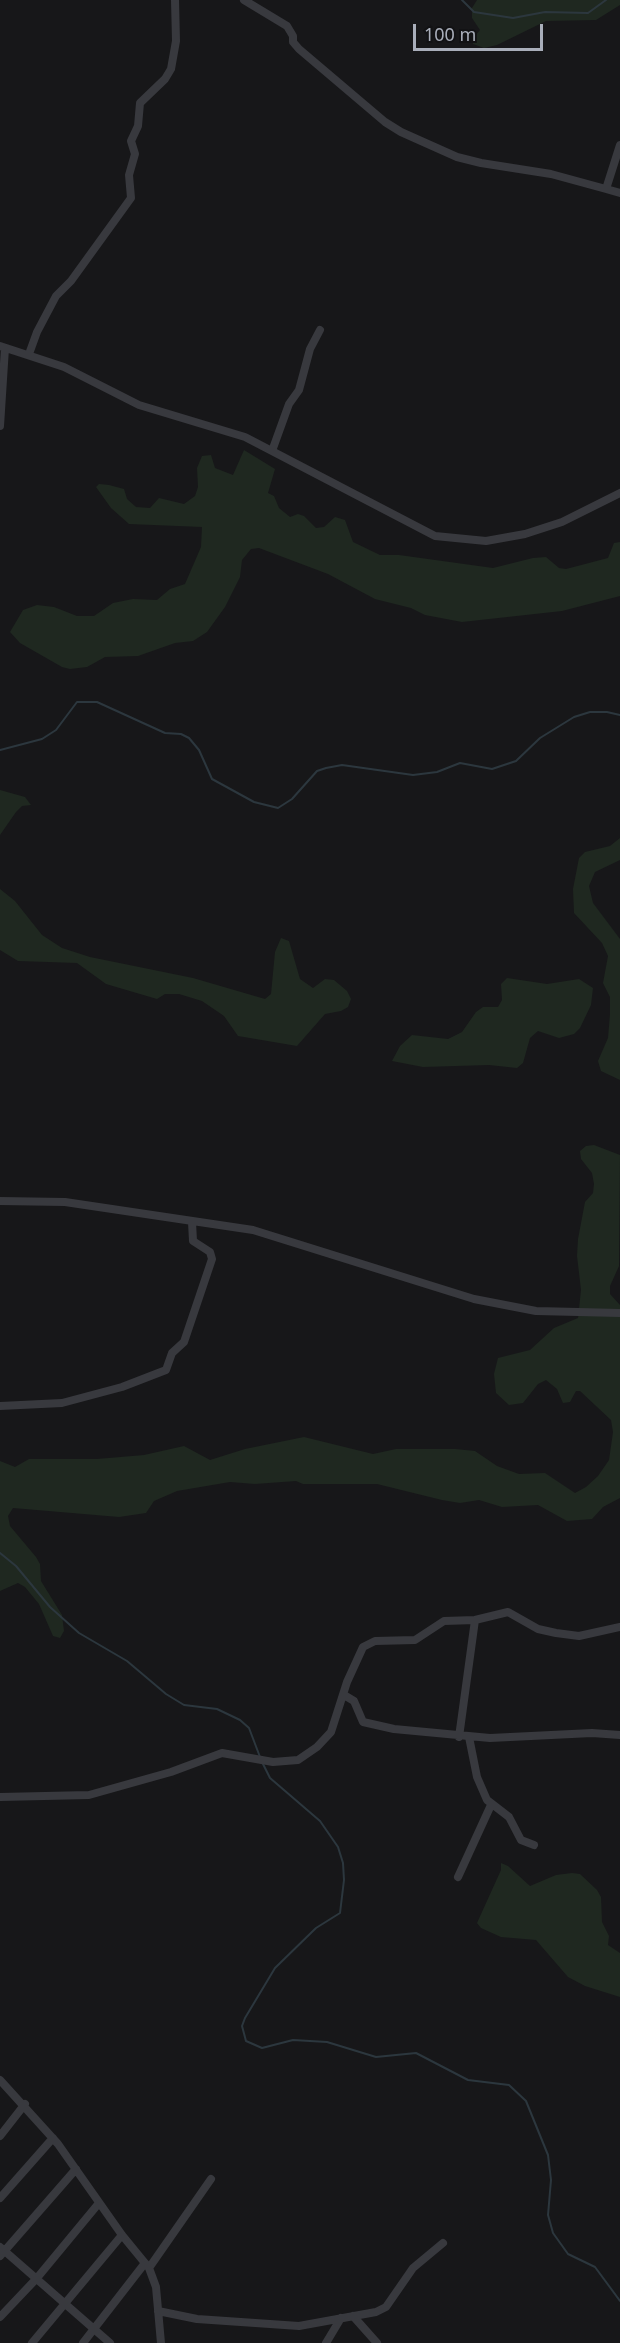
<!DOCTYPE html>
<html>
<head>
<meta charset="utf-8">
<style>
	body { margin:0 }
	#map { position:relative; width:620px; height:2343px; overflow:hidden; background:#171719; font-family:"Noto Sans",sans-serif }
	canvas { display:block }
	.scale { position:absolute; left:413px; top:24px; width:130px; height:27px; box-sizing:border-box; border:3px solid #a9aeba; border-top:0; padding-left:8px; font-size:18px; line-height:21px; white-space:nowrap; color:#a9aeba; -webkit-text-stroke:4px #121214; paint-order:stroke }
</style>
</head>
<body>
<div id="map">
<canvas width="620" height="2343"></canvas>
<div class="scale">100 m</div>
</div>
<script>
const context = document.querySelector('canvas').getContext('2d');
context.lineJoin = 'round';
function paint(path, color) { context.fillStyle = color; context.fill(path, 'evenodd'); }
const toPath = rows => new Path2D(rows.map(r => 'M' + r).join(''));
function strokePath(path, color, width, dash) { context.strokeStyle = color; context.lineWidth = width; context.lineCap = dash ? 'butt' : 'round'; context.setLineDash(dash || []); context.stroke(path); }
paint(toPath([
	[477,0,620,0,620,5,596,20,546,21,497,45,484,48,473,44,472,40,480,30,472,18,472,8],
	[244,450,275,469,268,493,274,496,279,508,290,517,298,514,304,516,316,528,324,527,335,517,345,520,353,542,380,555,399,555,493,568,533,558,546,557,559,568,566,569,608,558,614,543,620,542,620,596,562,611,462,622,425,615,411,608,375,599,328,574,259,548,251,549,242,560,240,577,225,607,207,632,193,641,175,643,138,656,105,657,87,667,70,669,62,667,20,643,10,632,23,610,37,605,54,607,77,616,94,616,113,603,133,599,157,600,170,589,185,584,201,547,202,527,129,524,111,508,96,487,99,484,109,485,124,489,127,499,136,507,150,508,159,498,184,504,195,496,198,487,197,468,202,456,211,455,215,468,233,475],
	[0,790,25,797,31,805,22,806,16,812,0,835],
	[620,838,620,860,595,872,589,886,593,903,620,939,620,1080,601,1071,598,1061,608,1038,610,1014,610,997,603,983,608,956,602,943,574,913,573,889,579,858,585,852,610,846],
	[0,889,15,901,42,935,62,948,90,957,193,978,265,999,271,994,275,952,281,938,289,941,300,979,313,988,325,979,334,980,347,991,351,999,348,1007,341,1011,325,1014,297,1046,238,1036,224,1016,202,1001,179,994,165,994,157,999,106,984,77,963,18,961,0,950],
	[507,978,547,984,579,979,593,988,591,1005,580,1028,574,1034,559,1038,538,1031,530,1038,523,1063,517,1068,489,1065,423,1067,392,1061,400,1046,412,1035,448,1039,462,1032,476,1012,483,1007,498,1007,502,1000,501,984],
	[594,1145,620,1155,619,1266,610,1286,610,1294,620,1305,620,1498,603,1507,592,1519,567,1521,538,1505,502,1507,479,1500,460,1503,442,1500,377,1484,303,1484,296,1481,255,1484,230,1482,177,1491,154,1501,146,1513,119,1517,13,1508,8,1516,10,1526,36,1557,40,1564,41,1581,62,1615,64,1631,60,1638,53,1636,39,1604,25,1587,18,1583,0,1591,0,1461,15,1467,29,1459,97,1459,144,1455,184,1446,210,1460,245,1449,304,1437,373,1454,396,1449,455,1449,475,1451,497,1466,519,1474,545,1473,575,1493,586,1487,598,1476,609,1460,613,1432,611,1420,580,1391,576,1391,570,1402,563,1403,557,1389,546,1380,538,1384,523,1403,509,1405,496,1393,494,1374,498,1358,530,1350,554,1328,578,1318,581,1290,577,1256,578,1239,585,1202,593,1193,594,1184,592,1173,581,1159,580,1151,586,1146],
	[501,1863,508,1866,530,1886,556,1875,572,1873,580,1874,597,1890,601,1897,602,1922,609,1936,608,1945,620,1953,620,1997,585,1986,568,1977,536,1940,501,1937,481,1928,477,1923,501,1870]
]), '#1f2820');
strokePath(toPath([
	[462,0,474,12,513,18,545,12,588,13,606,0],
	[0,750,42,739,56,730,77,702,97,702,165,733,181,734,189,738,199,750,212,779,254,802,278,808,292,799,317,771,326,768,342,765,413,775,437,772,460,763,492,769,516,761,540,738,574,717,590,712,607,712,620,715],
	[0,1553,16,1566,50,1607,79,1633,127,1661,166,1694,184,1705,217,1709,240,1720,249,1728,260,1757],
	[262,1762,270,1778,320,1821,338,1847,343,1863,344,1880,340,1913,316,1928,275,1968,245,2018,242,2026,246,2041,262,2048,293,2040,327,2042,376,2057,416,2053,468,2080,509,2085,526,2101,548,2155,551,2180,548,2215,553,2233,568,2254,595,2267,620,2301]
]), '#2c373e', 2);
strokePath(toPath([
	[244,0,287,26,293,36,293,42,299,49,385,122,401,132,457,157,481,163,551,174,606,189],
	[620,145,606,189,620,193],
	[0,346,64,367,139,405,245,437,435,536,486,541,525,534,562,522,620,493],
	[29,354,37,332,56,296,71,281,131,198,129,175,135,154,131,141,138,126,140,103,165,79,171,69,176,41,175,0],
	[0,426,5,348],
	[272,451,289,404,299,390,310,349,320,330],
	[0,1201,65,1202,253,1230,474,1299,536,1311,620,1313],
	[0,1406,62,1403,122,1387,166,1370,172,1353,184,1342,212,1259,210,1252,193,1241,192,1222],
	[344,1695,354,1701,363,1722,394,1729,490,1738,592,1733,620,1735],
	[459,1737,475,1620],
	[469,1737,477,1777,487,1800,509,1817,521,1840,534,1845],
	[0,1797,89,1795,171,1772,222,1753,273,1762,298,1760,317,1747,331,1732,347,1682,363,1647,375,1641,415,1640,444,1621,475,1620,508,1612,538,1629,556,1633,579,1636,620,1627],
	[458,1877,491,1805],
	[0,2080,58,2144,122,2235,149,2268,156,2287,161,2343],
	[0,2136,25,2104],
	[0,2198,53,2138],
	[0,2247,110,2343],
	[0,2256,76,2169],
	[149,2268,211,2179],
	[158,2311,197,2319,299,2326,376,2312,386,2307,413,2268,443,2243],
	[353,2316,377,2343],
	[0,2317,37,2278,99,2203],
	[32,2343,122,2235],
	[83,2343,145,2263],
	[326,2343,341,2318]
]), '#38393e', 8);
</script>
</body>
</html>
